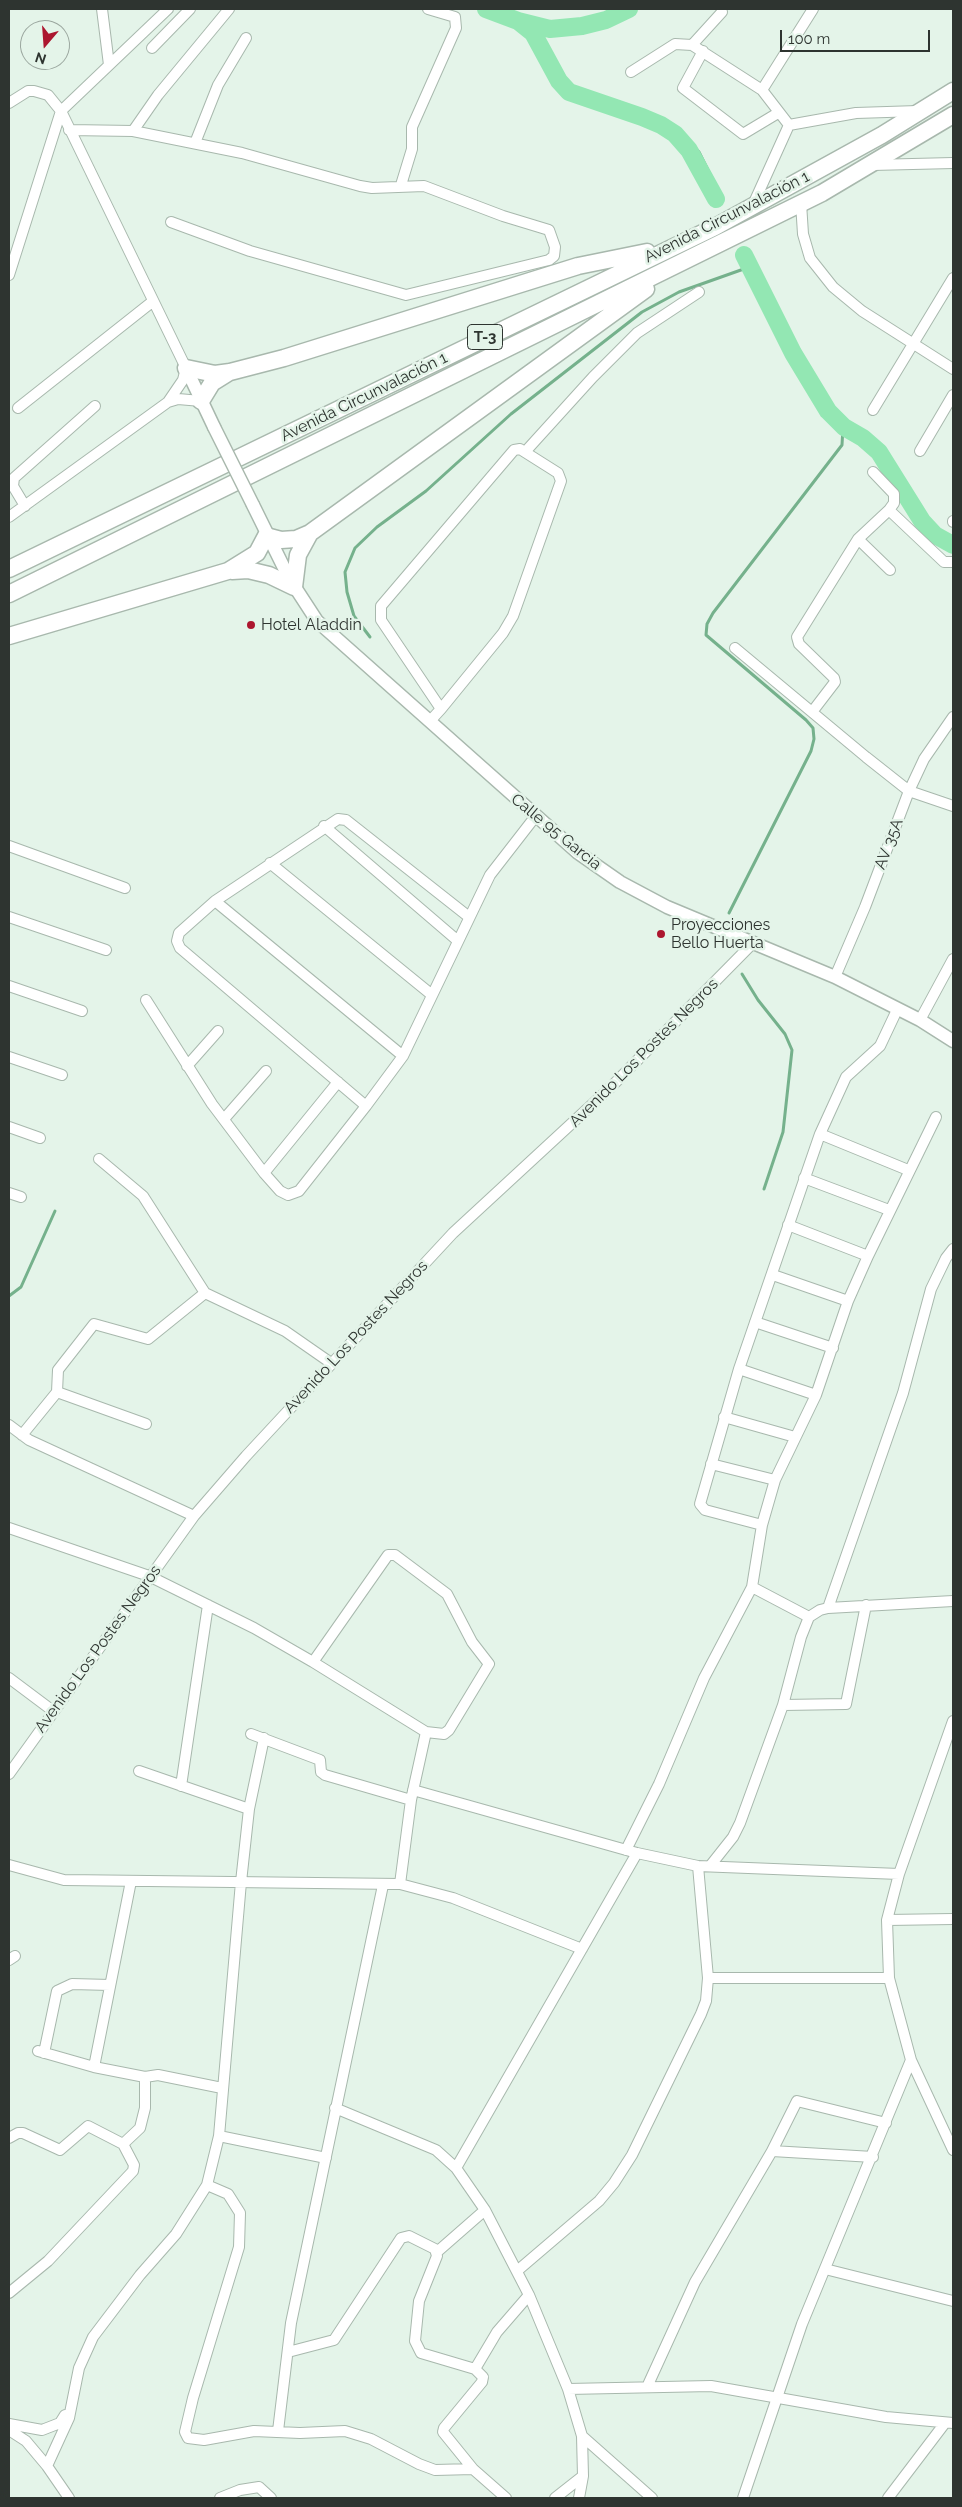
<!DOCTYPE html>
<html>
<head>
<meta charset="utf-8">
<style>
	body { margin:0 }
	#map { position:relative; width:962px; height:2507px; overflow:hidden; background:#e4f4e9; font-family:Raleway,sans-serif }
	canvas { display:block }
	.frame { position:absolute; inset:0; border:10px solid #2e3430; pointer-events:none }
	.north { position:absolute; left:20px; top:20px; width:50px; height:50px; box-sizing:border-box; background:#e4f4e9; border:1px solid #9ba79f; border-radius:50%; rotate:198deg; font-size:14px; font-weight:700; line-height:20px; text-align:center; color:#2e3430 }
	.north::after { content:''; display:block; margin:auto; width:18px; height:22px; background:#ac162f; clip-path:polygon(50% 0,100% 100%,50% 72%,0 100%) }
	.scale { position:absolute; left:780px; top:30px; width:150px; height:22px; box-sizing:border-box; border:2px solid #2e3430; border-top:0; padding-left:6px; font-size:15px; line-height:18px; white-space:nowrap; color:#2e3430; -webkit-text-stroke:4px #e4f4e9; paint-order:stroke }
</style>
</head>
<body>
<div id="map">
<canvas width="962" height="2507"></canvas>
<div class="frame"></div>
<div class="north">N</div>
<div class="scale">100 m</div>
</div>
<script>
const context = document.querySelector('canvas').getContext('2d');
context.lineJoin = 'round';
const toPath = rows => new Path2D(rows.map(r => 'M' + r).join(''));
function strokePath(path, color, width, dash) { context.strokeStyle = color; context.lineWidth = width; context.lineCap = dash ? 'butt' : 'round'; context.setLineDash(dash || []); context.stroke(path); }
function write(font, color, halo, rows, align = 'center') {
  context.font = font + ' Raleway,sans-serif'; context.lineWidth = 5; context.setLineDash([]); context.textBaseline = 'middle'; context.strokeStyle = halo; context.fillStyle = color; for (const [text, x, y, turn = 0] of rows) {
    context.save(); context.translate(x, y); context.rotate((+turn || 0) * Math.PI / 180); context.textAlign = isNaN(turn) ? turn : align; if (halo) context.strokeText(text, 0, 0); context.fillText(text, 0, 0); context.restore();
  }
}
strokePath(toPath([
	[518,21,572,88,583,98,658,118,679,130,699,152,722,198],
	[749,252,771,308,826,402,843,427,885,453,896,467,918,522,941,537,953,542],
	[370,637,354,616,347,592,345,572,355,548,377,527,426,491,511,414,642,312,679,292,755,265],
	[729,913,811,751,814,739,813,728,806,720,706,635,707,624,713,613,842,445,843,427],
	[742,974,758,1000,785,1034,792,1050,783,1132,764,1189],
	[9,1296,21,1287,55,1211]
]), '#75b18c', 3);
strokePath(toPath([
	[486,9,518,21,550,29,582,26,606,20,629,9],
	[518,21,533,33,559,81,569,92,642,117,661,125,675,134,689,150,716,199],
	[744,255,793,353,828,411,844,427,863,438,879,452,922,521,935,535,953,545]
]), '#93e7b3', 18);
const minor = toPath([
	[102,9,109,65],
	[692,45,722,12],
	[152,48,190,9],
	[703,51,683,88,743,134,778,113],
	[631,72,675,44,692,45,762,90,789,125],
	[762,90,813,9],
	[9,103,28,91,34,91,48,95,61,111,186,368,183,380,168,402],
	[789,125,856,113,918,111],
	[69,130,133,131,242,153,360,186,372,188,424,186,503,216,549,230,555,247,554,256,549,260,406,295,250,251,171,222],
	[133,131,158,95,229,9],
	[195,143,218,85,246,38],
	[872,165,953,163],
	[401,185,412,149,412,127,456,28,455,17,428,9],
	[801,203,803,234,810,258,833,287,862,311,953,369],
	[752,207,789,125],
	[9,275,61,111,168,9],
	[18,408,152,302],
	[873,410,953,278],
	[920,451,953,395],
	[525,452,593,377,637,333,699,292],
	[25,506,13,486,14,478,95,406],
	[889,510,944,562,953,562],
	[9,517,168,402,178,399,201,401],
	[953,522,953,521],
	[858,539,890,570],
	[735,648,866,757,909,791,953,806],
	[812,712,835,682,834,678,799,644,797,637,858,539,889,510,894,503,894,494,873,472],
	[430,721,441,709,503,633,513,616,561,481,558,473,520,449,514,450,381,606,381,620,441,709],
	[324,826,458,941],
	[9,846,125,888],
	[270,863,432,995],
	[215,901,403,1056],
	[9,917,106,950],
	[835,977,865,907,909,791,924,759,953,717],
	[9,986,82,1011],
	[146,1000,212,1104,264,1173,280,1191,288,1195,299,1191,366,1106,403,1056,490,875,535,817],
	[920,1020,953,959],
	[9,1057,62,1075],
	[187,1066,218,1031],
	[366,1106,180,948,177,941,179,933,215,901,338,819,346,820,469,917],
	[224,1119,266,1071],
	[9,1127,40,1138],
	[820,1134,908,1170],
	[99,1159,143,1196,205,1293,285,1331,331,1363],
	[264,1173,338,1082],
	[804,1178,889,1210],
	[9,1193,21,1197],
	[788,1225,868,1256],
	[773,1275,848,1301],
	[755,1322,833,1348],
	[739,1369,816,1395],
	[57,1392,146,1424],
	[724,1417,795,1437],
	[9,1425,29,1440,194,1516],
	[22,1435,57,1392,58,1370,94,1324,148,1339,205,1293],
	[711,1464,775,1480],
	[762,1525,705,1510,700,1504,739,1369,820,1134,846,1077,880,1046,897,1010],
	[9,1528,149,1576,254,1628,313,1662,426,1732,411,1800,400,1884],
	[752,1587,809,1617],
	[828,1608,903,1393,931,1289,946,1258,953,1249],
	[313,1662,388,1555,395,1555,447,1594,472,1642,489,1664,449,1730,444,1734,426,1732],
	[9,1678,53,1711],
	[783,1705,846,1704,866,1605],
	[953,1721,899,1874,887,1920,889,1978,911,2060,953,2150],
	[251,1734,320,1760,321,1772,325,1775,411,1800],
	[139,1771,249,1809],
	[9,1774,194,1516,246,1456,453,1233,610,1088,753,943],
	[181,1786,208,1605],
	[413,1790,637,1853,698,1866,899,1874],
	[626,1850,659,1784,704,1678,752,1587,762,1525,775,1480,816,1395,848,1301,868,1256,936,1117],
	[9,1865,64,1880,400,1884,453,1898,582,1949],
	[710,1866,733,1837,740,1823,783,1705,801,1637,809,1617,820,1610,828,1608,953,1601],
	[887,1920,953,1919],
	[9,1960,15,1956],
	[708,1978,889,1978],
	[38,2051,94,2067,145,2077,158,2075,222,2088],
	[44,2053,57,1991,72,1984,110,1985],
	[94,2067,131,1881],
	[335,2108,436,2150,456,2168,485,2210,529,2295,568,2389,582,2436,583,2476,579,2498],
	[219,2136,326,2158],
	[9,2138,18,2133,23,2133,60,2150,88,2126,123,2144,140,2128,145,2108,145,2077],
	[772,2151,873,2157],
	[456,2168,637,1853],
	[207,2185,228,2194,240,2213,239,2247,193,2398,185,2432,188,2438,204,2440,254,2431,300,2433,345,2431,371,2439,419,2464,435,2470,473,2469,506,2498],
	[437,2252,485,2210],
	[825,2269,953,2301],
	[517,2271,599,2201,614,2183,632,2155,701,2014,706,2001,708,1978,698,1866],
	[9,2293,48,2261,133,2171,134,2165,123,2144],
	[288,2352,334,2340,401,2238,409,2236,435,2249,437,2256,419,2301,415,2341,421,2353,475,2369,483,2377,482,2382,444,2428,443,2432,473,2469],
	[475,2369,497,2332,529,2295],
	[647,2387,695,2282,772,2151,797,2101,886,2123],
	[568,2389,711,2386,886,2417,953,2423],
	[9,2424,42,2430,60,2423,65,2415],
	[9,2430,26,2441,47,2466,69,2498],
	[278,2431,291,2323,383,1885],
	[582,2436,652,2498],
	[47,2466,69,2418,79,2368,93,2337,140,2275,176,2234,207,2185,219,2136,241,1882,249,1809,264,1738],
	[220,2498,240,2490,259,2487,271,2498],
	[555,2498,583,2476],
	[743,2498,802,2324,911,2060],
	[888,2498,945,2423]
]);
const tertiary = toPath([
	[186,368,214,427],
	[253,505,289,578,317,621,577,852,620,882,667,907,835,977,920,1020,953,1041]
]);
const primary = toPath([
	[186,368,215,374,230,372,284,358,578,266,647,252],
	[201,401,212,383,228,373],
	[9,569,715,227,882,135,953,91],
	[232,571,248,570,269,575,294,587,298,555,310,533],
	[9,594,822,193,953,115],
	[9,636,228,571,257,553,266,536,281,540,296,539,310,533,646,289]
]);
strokePath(minor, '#a8b8ad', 12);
strokePath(tertiary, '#a8b8ad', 15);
strokePath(primary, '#a8b8ad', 19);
strokePath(minor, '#fff', 10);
strokePath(tertiary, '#fff', 12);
strokePath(primary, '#fff', 16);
const tertiaryBridge = toPath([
	[214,427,253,505]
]);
strokePath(tertiaryBridge, '#a8b8ad', 15, []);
strokePath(tertiaryBridge, '#fff', 12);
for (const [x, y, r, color] of [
	[251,625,5,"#ac162f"],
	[661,934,5,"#ac162f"]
]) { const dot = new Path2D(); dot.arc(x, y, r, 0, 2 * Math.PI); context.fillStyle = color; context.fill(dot); strokePath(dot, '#e4f4e9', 2); }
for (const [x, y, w] of [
	[485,337,35]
]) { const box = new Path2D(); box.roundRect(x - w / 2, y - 12.5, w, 25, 4); context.fillStyle = '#e4f4e9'; context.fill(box); strokePath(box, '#2e3430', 1); }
write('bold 15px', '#2e3430', null, [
	["T-3",485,337]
]);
write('16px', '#2e3430', '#e4f4e9', [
	["Avenida Circunvalación 1",727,217,-27],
	["Avenida Circunvalación 1",364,397,-26],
	["Calle 95 Garcia",556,832,39],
	["AV 35A",889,844,-69],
	["Avenido Los Postes Negros",644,1053,-45],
	["Avenido Los Postes Negros",356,1337,-47],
	["Avenido Los Postes Negros",98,1649,-54]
]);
write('16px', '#2e3430', '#e4f4e9', [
	["Hotel Aladdin",261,625],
	["Proyecciones",671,925],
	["Bello Huerta",671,943]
], 'left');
</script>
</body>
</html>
